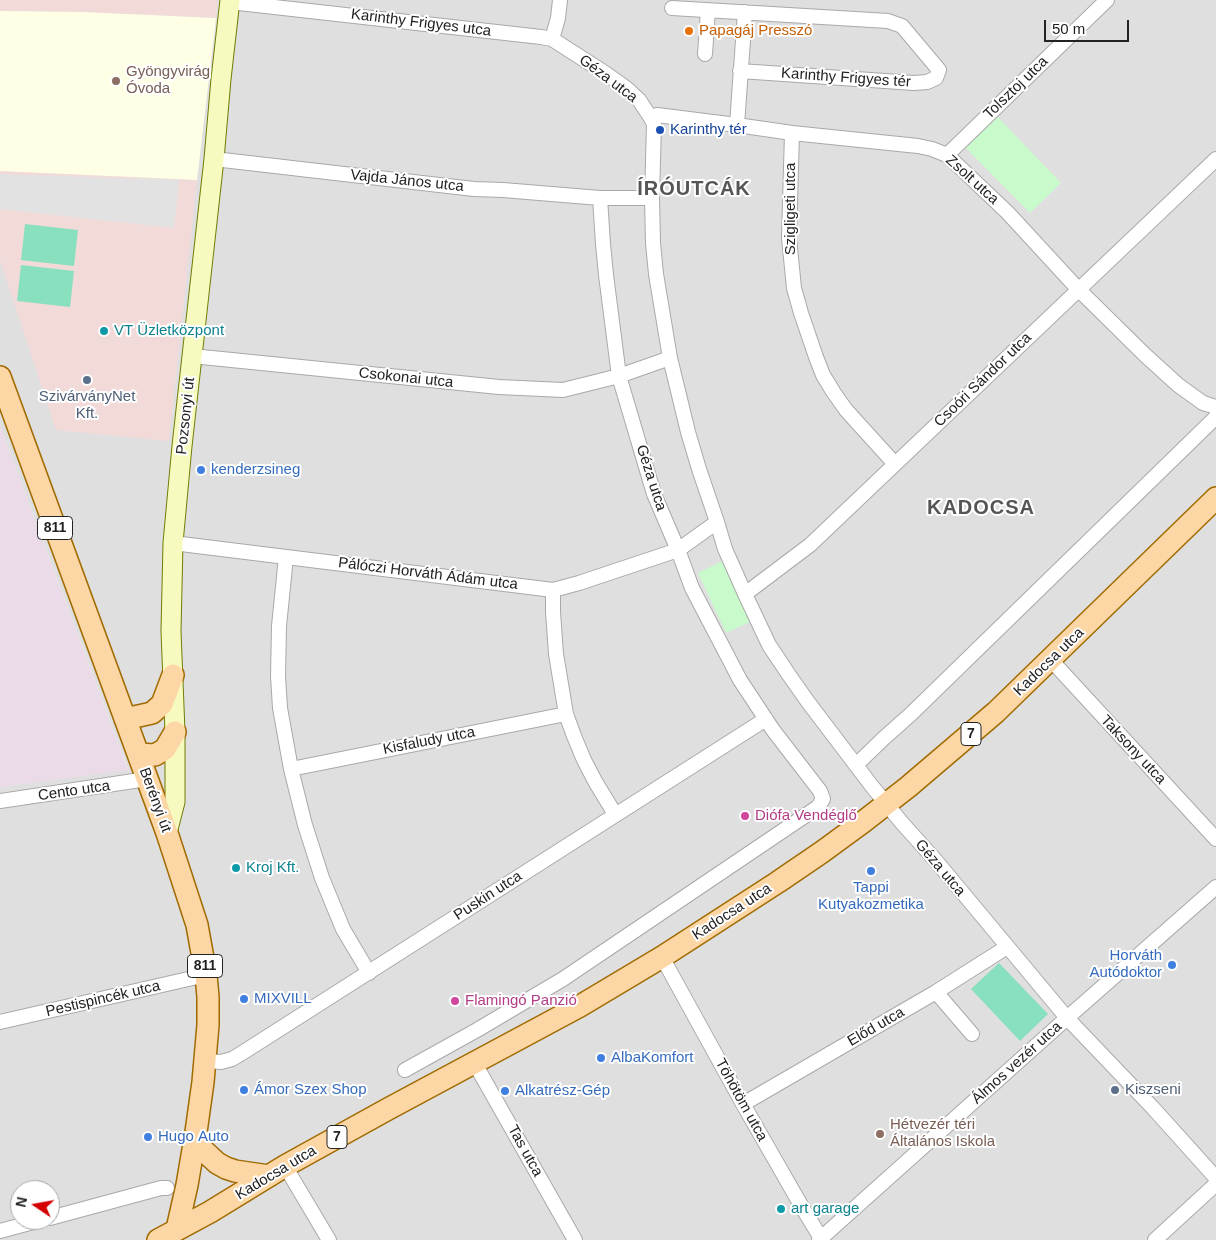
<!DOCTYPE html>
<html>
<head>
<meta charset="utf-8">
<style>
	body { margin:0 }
	#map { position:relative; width:1216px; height:1240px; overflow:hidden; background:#f2efe9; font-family:Helvetica,sans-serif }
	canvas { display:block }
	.north { position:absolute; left:10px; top:1180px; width:50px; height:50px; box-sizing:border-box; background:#fff; border:1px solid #a7a7a7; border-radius:50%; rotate:282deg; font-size:14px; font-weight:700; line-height:20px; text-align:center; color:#222 }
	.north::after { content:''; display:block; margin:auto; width:18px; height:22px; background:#d40000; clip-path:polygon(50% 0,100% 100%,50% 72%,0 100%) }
	.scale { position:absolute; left:1044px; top:20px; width:85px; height:22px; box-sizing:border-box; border:2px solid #222; border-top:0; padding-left:6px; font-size:15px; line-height:18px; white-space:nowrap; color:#222; -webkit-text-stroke:4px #fff; paint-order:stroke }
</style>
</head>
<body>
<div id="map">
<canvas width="1216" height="1240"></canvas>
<div class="north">N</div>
<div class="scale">50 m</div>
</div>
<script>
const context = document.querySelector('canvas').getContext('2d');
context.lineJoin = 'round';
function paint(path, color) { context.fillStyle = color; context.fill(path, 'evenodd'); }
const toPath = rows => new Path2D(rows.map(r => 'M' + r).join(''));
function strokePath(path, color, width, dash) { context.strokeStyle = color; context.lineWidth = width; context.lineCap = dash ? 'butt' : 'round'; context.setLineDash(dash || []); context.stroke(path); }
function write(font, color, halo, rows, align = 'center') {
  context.font = font + ' Helvetica,sans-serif'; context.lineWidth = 4; context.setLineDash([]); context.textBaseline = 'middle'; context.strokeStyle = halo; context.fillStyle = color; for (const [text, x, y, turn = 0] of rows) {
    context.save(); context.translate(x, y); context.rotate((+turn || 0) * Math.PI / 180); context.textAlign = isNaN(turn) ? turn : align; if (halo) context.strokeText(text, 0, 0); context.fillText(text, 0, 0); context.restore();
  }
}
paint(toPath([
	[0,0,1216,0,1216,1240,0,1240,0,787,128,769,0,426],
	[20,1190,50,1190,50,1220,20,1220]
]), '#e0dfdf');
paint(toPath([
	[0,0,218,0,216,18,83,12,0,11],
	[0,171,197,180,169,441,56,430,0,260]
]), '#f2dad9');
paint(toPath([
	[0,426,128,770,0,787]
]), '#ebdbe8');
paint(toPath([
	[0,11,83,12,216,18,197,180,0,171]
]), '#ffffe5');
paint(toPath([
	[995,114,1061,183,1030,213,963,145],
	[723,561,752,621,726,633,698,573]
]), '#c8facc');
paint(toPath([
	[25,224,78,230,74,266,21,260],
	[21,265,74,271,70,307,17,301],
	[999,963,1048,1014,1020,1041,971,989]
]), '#88e0be');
paint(toPath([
	[0,174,179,180,174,228,0,209]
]), '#e2e2e2');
const street = toPath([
	[230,2,541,37,552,39,605,73,626,88,639,100,651,118,654,124,652,198,653,243,656,274,670,358,688,432,699,469,717,522,725,549,745,594,769,645,789,675,808,702,871,785,902,823,937,862,1067,1018,1153,1108,1216,1178],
	[672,8,888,21,902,26,939,70,936,78,927,82,914,83,740,71],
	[552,39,558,18,560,0],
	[705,54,708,10],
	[651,118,657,115,737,125,792,133,918,146,932,149,947,155,1008,213,1078,289,1145,355,1178,385,1203,403,1216,407],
	[737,125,745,12],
	[792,133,789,238,794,288,801,313,816,357,823,375,834,393,846,410,895,464],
	[947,155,1107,0],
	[214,159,474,189,503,190,600,198,652,198],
	[192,356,499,387,563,390,619,376,670,358],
	[173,543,553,590,579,583,678,550,717,522],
	[286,557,279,626,278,676,280,708,291,769,305,825,322,878,343,929,369,973],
	[553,590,553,612,556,654,566,714,574,736,584,760,596,783,615,814],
	[745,594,810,545,1216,159],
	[1051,660,1216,839],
	[856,765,884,738,911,714,1216,417],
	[291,769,566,714],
	[0,801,147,779],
	[662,957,743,1104,802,1207,822,1240],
	[936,992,972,1034],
	[0,1022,206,975],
	[206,1061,221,1062,232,1059,242,1053,766,719],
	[474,1062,575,1240],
	[405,1070,477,1030,563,979,818,807,823,799,820,791,773,730,740,680,692,588,678,550,654,494,619,376,606,275,603,244,600,198],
	[743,1104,936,992,1007,947],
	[285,1166,329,1240],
	[50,1218,161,1188,167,1188],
	[0,1231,41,1220],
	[819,1240,1067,1018,1216,887],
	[1155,1240,1216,1184]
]);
const secondary = toPath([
	[167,833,175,802,175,732,171,631,173,543,182,446,214,159,221,79,230,0]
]);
const primary = toPath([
	[0,377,167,833,197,925,206,975,208,997,208,1025,203,1082,196,1132,187,1185,177,1229],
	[125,719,152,713,162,704,173,675],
	[138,754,155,755,165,749,175,732],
	[196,1132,198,1141,203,1150,217,1163,226,1168,235,1171,269,1176],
	[158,1240,210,1212,285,1166,388,1109,580,1006,662,957,778,882,822,852,863,822,908,787,996,712,1216,498]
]);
strokePath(street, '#a9a9a9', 16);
strokePath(secondary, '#707d05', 21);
strokePath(primary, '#a06b00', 24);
strokePath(street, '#fff', 14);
strokePath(secondary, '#f7fabf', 19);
strokePath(primary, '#fcd6a4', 21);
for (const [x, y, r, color] of [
	[689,31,5,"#e8710a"],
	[116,81,5,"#8d6e63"],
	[660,130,5,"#1a4fb4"],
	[104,331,5,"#0f9aa8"],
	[87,380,5,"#5c6f8a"],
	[201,470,5,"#3f7fe0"],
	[745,816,5,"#d1479c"],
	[236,868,5,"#0f9aa8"],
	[871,871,5,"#3f7fe0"],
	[1172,965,5,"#3f7fe0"],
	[244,999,5,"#3f7fe0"],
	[455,1001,5,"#d1479c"],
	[601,1058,5,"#3f7fe0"],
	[244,1090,5,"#3f7fe0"],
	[1115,1090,5,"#5c6f8a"],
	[505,1091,5,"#3f7fe0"],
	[880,1134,5,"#8d6e63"],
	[148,1137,5,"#3f7fe0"],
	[781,1209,5,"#0f9aa8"]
]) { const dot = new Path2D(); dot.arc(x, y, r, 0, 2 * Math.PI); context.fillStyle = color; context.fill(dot); strokePath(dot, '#fff', 2); }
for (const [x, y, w] of [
	[55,528,35],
	[971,734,20],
	[205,966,35],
	[337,1137,20]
]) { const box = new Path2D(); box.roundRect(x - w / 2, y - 11.5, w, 23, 4); context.fillStyle = '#fff'; context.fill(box); strokePath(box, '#222', 1); }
write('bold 14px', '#222', null, [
	["811",55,528],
	["7",971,734],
	["811",205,966],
	["7",337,1137]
]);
write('15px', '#222', '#fff', [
	["Karinthy Frigyes utca",421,23,7],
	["Karinthy Frigyes tér",846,78,4],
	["Géza utca",608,79,37],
	["Tolsztoj utca",1016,88,-44],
	["Zsolt utca",972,180,42],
	["Vajda János utca",407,181,6],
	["Szigligeti utca",791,209,-90],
	["Csokonai utca",406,378,6],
	["Csoóri Sándor utca",983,380,-44],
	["Pozsonyi út",186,416,-84],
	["Géza utca",651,478,72],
	["Pálóczi Horváth Ádám utca",428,574,7],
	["Kadocsa utca",1049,662,-44],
	["Kisfaludy utca",429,741,-11],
	["Taksony utca",1133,750,47],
	["Cento utca",74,791,-8],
	["Berényi út",155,800,70],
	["Géza utca",940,868,50],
	["Puskin utca",488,896,-33],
	["Kadocsa utca",732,912,-33],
	["Pestispincék utca",103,999,-13],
	["Előd utca",876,1027,-30],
	["Álmos vezér utca",1017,1063,-42],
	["Töhötöm utca",741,1100,61],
	["Tas utca",525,1151,61],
	["Kadocsa utca",276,1173,-31]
]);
write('15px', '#c56008', '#fff', [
	["Papagáj Presszó",699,31]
], 'left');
write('15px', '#785e54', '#fff', [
	["Gyöngyvirág",126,72],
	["Óvoda",126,89],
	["Hétvezér téri",890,1125],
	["Általános Iskola",890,1142]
], 'left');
write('15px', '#164399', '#fff', [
	["Karinthy tér",670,130]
], 'left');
write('15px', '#0d838f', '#fff', [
	["VT Üzletközpont",114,331],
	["Kroj Kft.",246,868],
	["art garage",791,1209]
], 'left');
write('15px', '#4e5e75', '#fff', [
	["SzivárványNet",87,397],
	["Kft.",87,414],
	["Kiszseni",1125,1090,"left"]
]);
write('15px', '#366cbe', '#fff', [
	["kenderzsineg",211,470],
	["Tappi",871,888,"center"],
	["Kutyakozmetika",871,905,"center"],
	["Horváth",1162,956,"right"],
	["Autódoktor",1162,973,"right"],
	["MIXVILL",254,999],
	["AlbaKomfort",611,1058],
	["Ámor Szex Shop",254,1090],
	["Alkatrész-Gép",515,1091],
	["Hugo Auto",158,1137]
], 'left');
write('15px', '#b23c85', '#fff', [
	["Diófa Vendéglő",755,816],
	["Flamingó Panzió",465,1001]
], 'left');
context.letterSpacing = '1px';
write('bold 20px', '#555', '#fff', [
	["ÍRÓUTCÁK",694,189],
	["KADOCSA",981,508]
]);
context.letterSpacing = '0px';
</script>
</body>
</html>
